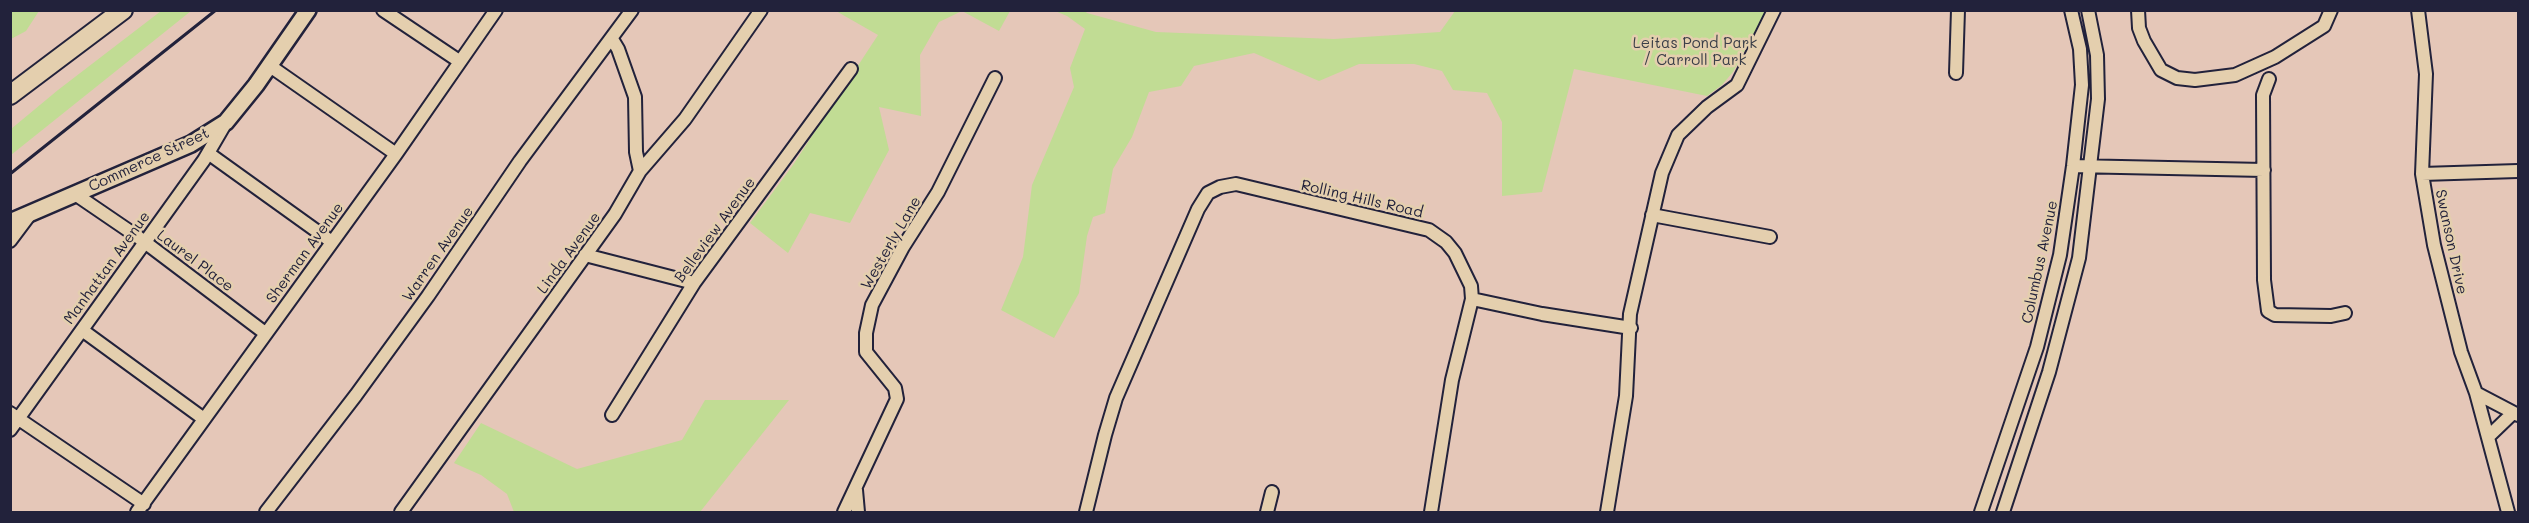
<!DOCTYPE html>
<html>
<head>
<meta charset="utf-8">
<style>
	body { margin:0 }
	#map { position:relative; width:2529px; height:523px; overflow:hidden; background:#e5c7b8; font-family:Mali,sans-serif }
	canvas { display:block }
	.frame { position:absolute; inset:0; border:12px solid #22223b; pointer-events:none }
</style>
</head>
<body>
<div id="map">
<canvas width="2529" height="523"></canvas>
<div class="frame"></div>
</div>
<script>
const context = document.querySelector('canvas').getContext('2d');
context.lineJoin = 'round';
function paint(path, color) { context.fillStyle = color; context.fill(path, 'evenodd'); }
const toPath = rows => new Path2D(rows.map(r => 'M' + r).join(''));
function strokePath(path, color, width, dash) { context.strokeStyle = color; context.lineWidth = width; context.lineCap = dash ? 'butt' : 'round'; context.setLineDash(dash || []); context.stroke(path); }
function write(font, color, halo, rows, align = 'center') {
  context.font = font + ' Mali,sans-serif'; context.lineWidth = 5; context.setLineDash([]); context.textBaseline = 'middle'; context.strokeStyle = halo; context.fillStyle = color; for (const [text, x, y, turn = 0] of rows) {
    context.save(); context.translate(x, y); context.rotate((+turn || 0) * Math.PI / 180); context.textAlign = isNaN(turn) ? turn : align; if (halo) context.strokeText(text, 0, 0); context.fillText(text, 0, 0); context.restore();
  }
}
paint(toPath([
	[11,10,39,10,39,11,26,31,11,39],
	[161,11,191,11,11,155,11,129,58,90],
	[836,11,962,11,939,22,920,55,921,116,879,107,889,150,850,223,810,213,788,253,750,223,793,165,878,35],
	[962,11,962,10,1010,11,999,31],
	[1055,11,1085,11,1087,13,1156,32,1334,39,1440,32,1455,11,1766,11,1733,72,1722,85,1707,96,1574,69,1542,192,1502,196,1502,122,1487,93,1453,90,1442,71,1414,64,1359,64,1319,81,1254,53,1194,66,1181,86,1149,92,1132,137,1113,169,1105,213,1093,217,1087,236,1079,293,1054,338,1001,310,1023,257,1032,185,1074,87,1070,68,1085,29,1067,16],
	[705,400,789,400,700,512,514,512,507,494,481,475,454,463,481,423,577,469,682,440]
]), '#c1dc94');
const minor = toPath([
	[383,10,459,61],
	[2138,10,2139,28,2144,41,2161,70,2177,78,2195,80,2235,75,2275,57,2324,26,2331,10],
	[2418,10,2426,74,2422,174,2434,245,2461,352,2476,393,2518,415],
	[612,39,618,49,635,97,636,152,640,171],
	[270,66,396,154],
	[1956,73,1958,10],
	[2269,79,2263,95,2264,280,2268,311,2275,315,2331,316,2345,313],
	[208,153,332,242],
	[2073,166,2264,170],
	[2422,174,2518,171],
	[75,194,138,237,265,333],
	[1652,215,1770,237],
	[10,241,31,213],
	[585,255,694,283],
	[1472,299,1542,314,1631,328],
	[82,330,204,419],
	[2476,393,2508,512],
	[10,413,144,504],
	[612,415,694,283,851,69],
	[10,430,204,160,225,124],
	[2488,437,2513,413],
	[856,490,858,512],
	[137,512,396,154,496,10],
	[266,512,356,395,428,296,520,161,632,10],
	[401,512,615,214,640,171,685,119,761,10],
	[844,512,897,399,895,388,866,352,866,333,872,305,903,247,938,192,995,78],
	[1086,512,1105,435,1116,398,1198,209,1208,193,1220,187,1236,184,1429,230,1446,242,1455,253,1471,286,1472,299,1452,380,1431,512],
	[1267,512,1272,492],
	[1607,512,1626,396,1630,314,1662,173,1678,135,1707,107,1737,85,1774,10],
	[1981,512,2037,347,2060,255,2073,166,2082,85,2080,49,2071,10],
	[2003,512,2049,372,2079,258,2098,99,2097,55,2088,10]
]);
const major = toPath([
	[10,222,191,144,226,122,256,85,308,10]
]);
const highway = toPath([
	[10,95,123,10]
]);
strokePath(minor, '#22223b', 16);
strokePath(major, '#22223b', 20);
strokePath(highway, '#22223b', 22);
strokePath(minor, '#e4cfae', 12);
strokePath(major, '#e4cfae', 15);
strokePath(highway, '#e4cfae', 18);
strokePath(toPath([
	[10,174,216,10]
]), '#22223b', 3);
write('15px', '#3a3e48', '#e4cfae', [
	["Leitas Pond Park",1695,43],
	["/ Carroll Park",1695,60]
]);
write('15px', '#22223b', '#e4cfae', [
	["Commerce Street",149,160,-25],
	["Rolling Hills Road",1362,199,13],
	["Belleview Avenue",715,230,-54],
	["Swanson Drive",2451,242,78],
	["Westerly Lane",891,243,-60],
	["Sherman Avenue",305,253,-54],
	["Linda Avenue",569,253,-54],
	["Warren Avenue",438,254,-55],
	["Laurel Place",195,261,37],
	["Columbus Avenue",2040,262,-78],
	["Manhattan Avenue",107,268,-54]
]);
</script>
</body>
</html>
